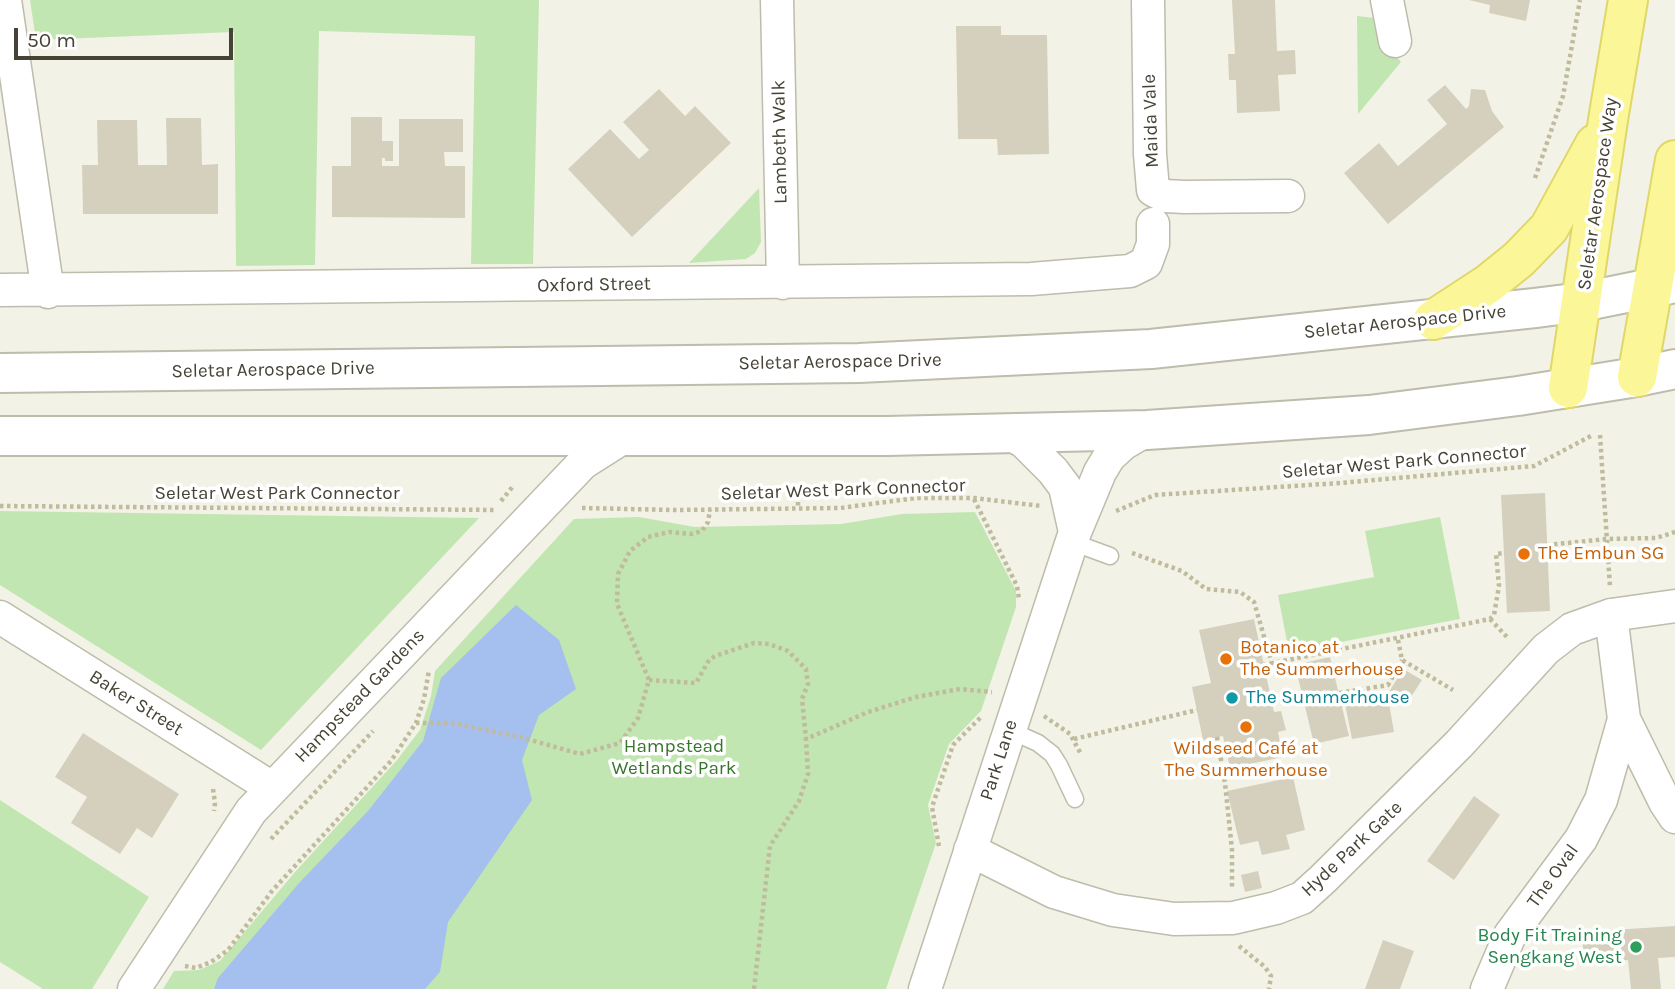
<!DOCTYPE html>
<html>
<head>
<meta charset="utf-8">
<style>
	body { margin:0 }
	#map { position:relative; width:1675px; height:989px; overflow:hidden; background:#f3f2e7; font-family:Karla,sans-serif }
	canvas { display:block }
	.scale { position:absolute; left:14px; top:28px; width:219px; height:32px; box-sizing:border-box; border:4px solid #464336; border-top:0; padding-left:9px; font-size:21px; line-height:24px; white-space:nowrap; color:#464336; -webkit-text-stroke:5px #fff; paint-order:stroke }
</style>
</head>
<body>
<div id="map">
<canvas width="1675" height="989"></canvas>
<div class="scale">50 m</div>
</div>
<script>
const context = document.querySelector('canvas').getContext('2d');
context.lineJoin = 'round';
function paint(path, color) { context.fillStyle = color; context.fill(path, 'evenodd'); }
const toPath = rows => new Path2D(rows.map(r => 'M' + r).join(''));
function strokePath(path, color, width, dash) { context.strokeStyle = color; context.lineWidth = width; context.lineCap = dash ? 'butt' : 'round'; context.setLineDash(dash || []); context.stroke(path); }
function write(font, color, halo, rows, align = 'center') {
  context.font = font + ' Karla,sans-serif'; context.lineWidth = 7; context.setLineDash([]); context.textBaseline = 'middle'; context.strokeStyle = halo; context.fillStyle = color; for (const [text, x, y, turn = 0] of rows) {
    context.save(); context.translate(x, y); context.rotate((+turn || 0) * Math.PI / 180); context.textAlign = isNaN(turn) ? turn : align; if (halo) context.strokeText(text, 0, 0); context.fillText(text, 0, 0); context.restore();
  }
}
paint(toPath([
	[30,0,539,0,533,264,471,264,475,36,319,31,315,265,236,266,234,32,36,40],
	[1357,16,1375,18,1378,34,1401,62,1358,114],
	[759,188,761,242,755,253,746,259,689,263],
	[0,511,479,518,261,750,0,585],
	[975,512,1016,591,1016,607,981,711,949,744,928,805,936,843,886,989,163,989,174,971,199,970,220,961,295,872,397,760,420,730,431,696,435,671,574,519,639,517,695,527,841,524,902,514],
	[1440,517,1460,619,1289,652,1278,595,1374,577,1365,531],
	[0,800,149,897,92,989,43,989,0,962]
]), '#c2e6b1');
paint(toPath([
	[516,605,559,640,576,689,539,715,522,760,532,800,448,922,440,972,425,989,214,989,218,978,300,882,368,811,423,741,441,678]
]), '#a5bfee');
paint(toPath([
	[1232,0,1275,0,1277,51,1295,50,1296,74,1278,75,1280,111,1237,113,1236,80,1229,80,1228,54,1235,54],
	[1469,0,1530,0,1526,21,1489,13,1490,5],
	[956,26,1001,26,1001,35,1047,35,1049,154,998,155,997,139,958,139],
	[1445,85,1466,109,1469,106,1471,89,1485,90,1492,111,1504,127,1388,224,1344,173,1379,143,1398,166,1447,124,1427,100],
	[659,89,685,116,695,106,731,143,632,237,568,169,610,129,639,159,649,150,623,122],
	[351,117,382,117,382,141,393,141,393,161,385,161,385,158,382,158,382,166,399,166,399,119,463,119,463,152,444,152,445,166,465,166,465,218,332,217,332,166,351,166],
	[166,118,201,118,202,165,218,164,218,214,83,214,82,165,98,165,97,120,137,120,138,165,167,165],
	[1545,493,1550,611,1507,613,1501,495],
	[1254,619,1274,712,1281,711,1286,730,1278,732,1283,757,1230,768,1223,736,1203,740,1192,687,1211,683,1199,630],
	[1330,657,1349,736,1314,744,1295,665],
	[1403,669,1422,680,1407,703,1389,692],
	[1387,692,1394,732,1352,739,1344,699],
	[83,733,179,794,152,838,137,828,120,854,71,823,87,797,55,777],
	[1293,777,1305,830,1286,835,1290,849,1262,855,1258,841,1240,845,1227,791],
	[1474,796,1500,815,1454,880,1427,861],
	[1258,871,1262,888,1245,892,1241,875],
	[1675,926,1675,957,1658,958,1661,989,1631,989,1628,960,1584,963,1582,932],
	[1383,940,1414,951,1400,989,1365,989]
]), '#d4d0bd');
const service = toPath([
	[1072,542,1110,556],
	[1009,730,1038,743,1052,754,1059,765,1075,799]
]);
const minor = toPath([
	[5,0,48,292],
	[777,0,783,283],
	[1148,0,1150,154,1153,190,1165,196,1184,197,1288,196],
	[1387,0,1395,41],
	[0,290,1031,279,1130,271,1146,263,1153,244,1153,224],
	[1005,431,1024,442,1053,471,1065,487,1075,532],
	[1611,615,1624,719,1665,802,1675,817],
	[0,617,272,788],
	[970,850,1054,892,1113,910,1174,919,1233,918,1276,908,1302,898,1323,879,1459,744,1546,649,1572,629,1611,615,1675,606],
	[134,989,251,811,583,463,624,437],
	[925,989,1075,532,1100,472,1109,457,1123,444,1147,430],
	[1487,989,1510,935,1581,839,1601,800,1624,719]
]);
const tertiary = toPath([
	[0,373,859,363,1151,349,1535,308,1582,302,1675,283],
	[0,436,887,436,1147,430,1369,415,1518,396,1637,377,1675,369]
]);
const primary = toPath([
	[1433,320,1488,284,1519,259,1549,228,1595,144],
	[1637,377,1675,160],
	[1568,388,1608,120,1628,0]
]);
strokePath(service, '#bebcaa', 19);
strokePath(minor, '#bebcaa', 35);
strokePath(tertiary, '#bebcaa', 42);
strokePath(primary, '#dfd868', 42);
strokePath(toPath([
	[1535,178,1563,96,1580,0],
	[1600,435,1610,587],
	[798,495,798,508],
	[974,499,1017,586,1019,599],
	[501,501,514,485],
	[0,506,496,510],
	[582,508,675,510,840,508,916,498,974,498,1041,506],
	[1116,511,1155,495,1340,483,1534,466,1591,436],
	[1547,545,1607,539,1656,538,1675,532],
	[1132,553,1182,571,1206,589,1240,592,1254,602,1272,664],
	[1490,619,1507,637],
	[1398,640,1402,660,1453,690],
	[1263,665,1490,619,1494,615,1499,586,1496,554,1504,553],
	[649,680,696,683,709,660,715,656,754,643,769,644,788,651,806,669,808,684,802,699,806,739,868,712,916,697,960,689,992,692],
	[1352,691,1353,698],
	[1339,693,1388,685,1402,660],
	[1044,716,1070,734,1081,754],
	[416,723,452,723,520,737,580,754,620,743,638,718,649,680,617,604,618,574,630,551,648,537,669,532,691,534,702,531,708,522,710,510],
	[1217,737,1225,783,1232,850,1232,889],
	[1074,739,1197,710],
	[213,789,215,803,214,811],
	[271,839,373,731],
	[939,846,932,807,953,745,981,717],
	[1239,946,1265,967,1271,976,1269,989],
	[185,966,196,968,211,962,228,950,272,891,391,761,416,723,424,699,429,670],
	[754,989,770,846,799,801,808,774,806,739]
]), '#bfbb9c', 4.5, [3.5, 3.5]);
strokePath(service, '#fff', 16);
strokePath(minor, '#fff', 32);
strokePath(tertiary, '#fff', 38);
strokePath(primary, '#fbf698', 38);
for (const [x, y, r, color] of [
	[1524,554,7,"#e8710a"],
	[1226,659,7,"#e8710a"],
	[1232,698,7,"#0f9aa8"],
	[1246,727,7,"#e8710a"],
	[1636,947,7,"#2e9e5b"]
]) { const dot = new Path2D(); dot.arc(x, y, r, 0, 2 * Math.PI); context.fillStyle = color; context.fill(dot); strokePath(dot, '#fff', 2.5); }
write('19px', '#464336', '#fff', [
	["Maida Vale",1151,121,-92],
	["Lambeth Walk",780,142,-91],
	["Seletar Aerospace Way",1598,194,-82],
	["Oxford Street",594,285,-1],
	["Seletar Aerospace Drive",1405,322,-6],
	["Seletar Aerospace Drive",840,362,-1],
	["Seletar Aerospace Drive",273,370,-1],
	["Seletar West Park Connector",1404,462,-5],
	["Seletar West Park Connector",843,490,-2],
	["Seletar West Park Connector",277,494],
	["Hampstead Gardens",360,696,-46],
	["Baker Street",136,703,32],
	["Park Lane",999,760,-72],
	["Hyde Park Gate",1352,849,-43],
	["The Oval",1553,876,-54]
]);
write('19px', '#c56008', '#fff', [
	["The Embun SG",1538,554],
	["Botanico at",1240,648],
	["The Summerhouse",1240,670],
	["Wildseed Café at",1246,749,"center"],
	["The Summerhouse",1246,771,"center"]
], 'left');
write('19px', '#0d838f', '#fff', [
	["The Summerhouse",1246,698]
], 'left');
write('19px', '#36762b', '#fff', [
	["Hampstead",674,747],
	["Wetlands Park",674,769]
]);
write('19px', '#27864d', '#fff', [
	["Body Fit Training",1622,936],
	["Sengkang West",1622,958]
], 'right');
</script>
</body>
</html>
